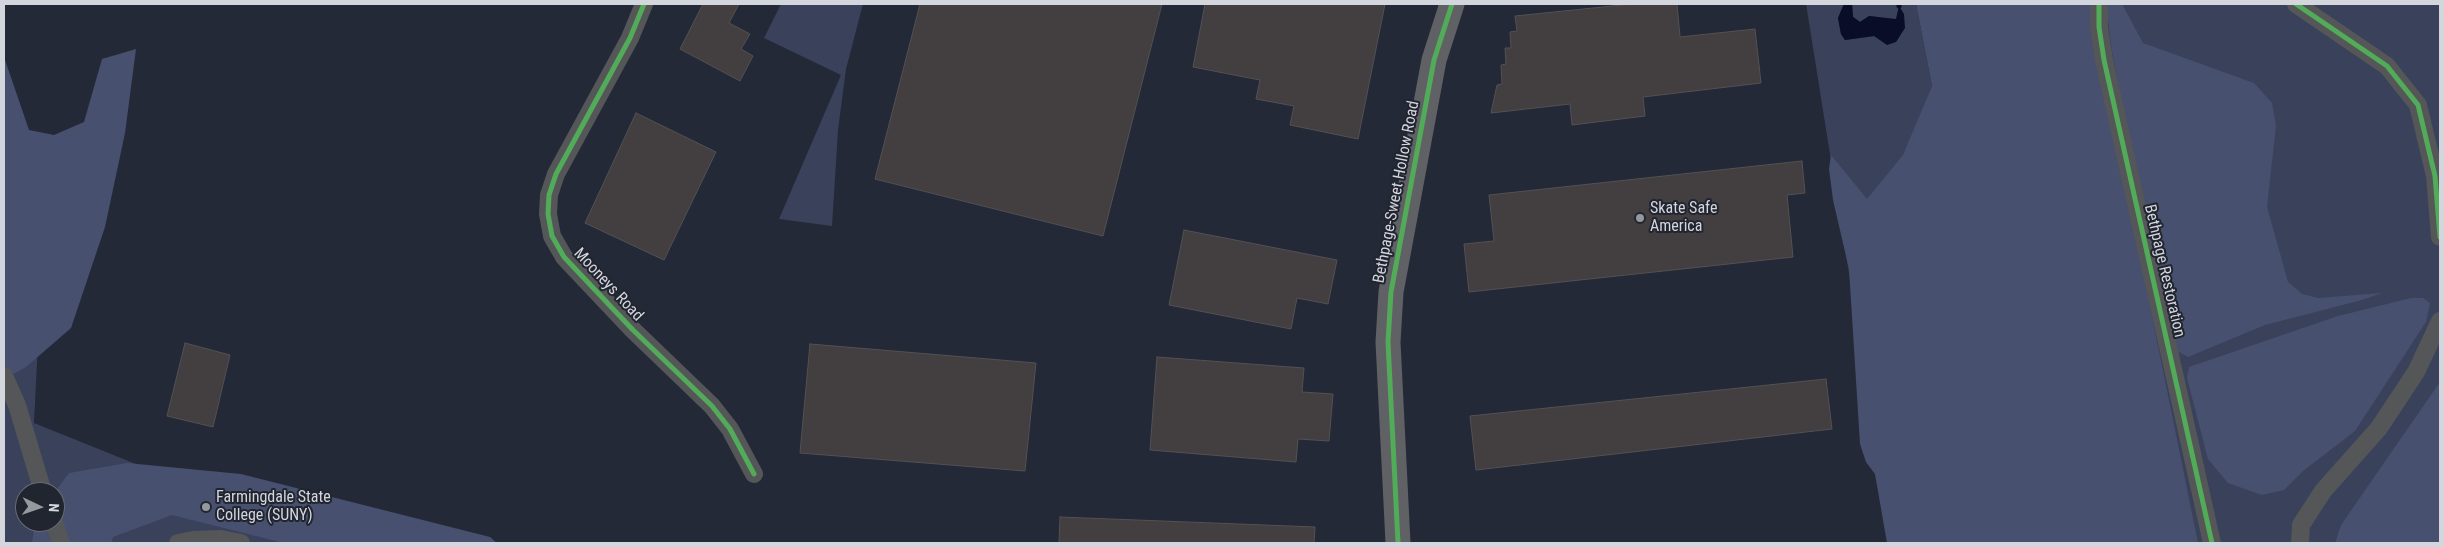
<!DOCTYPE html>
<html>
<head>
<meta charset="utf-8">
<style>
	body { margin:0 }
	#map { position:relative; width:2444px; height:547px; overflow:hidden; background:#24262c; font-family:"Roboto Condensed",sans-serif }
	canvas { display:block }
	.frame { position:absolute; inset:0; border:5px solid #d4d6de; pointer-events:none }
	.north { position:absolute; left:15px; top:482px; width:50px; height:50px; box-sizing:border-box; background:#212530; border:1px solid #696c76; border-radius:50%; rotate:93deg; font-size:14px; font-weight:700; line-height:20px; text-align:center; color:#d4d6de }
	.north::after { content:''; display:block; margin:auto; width:18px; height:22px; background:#9698a0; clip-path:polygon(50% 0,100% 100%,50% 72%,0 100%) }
</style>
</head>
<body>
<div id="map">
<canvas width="2444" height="547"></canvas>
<div class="frame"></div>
<div class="north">N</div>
</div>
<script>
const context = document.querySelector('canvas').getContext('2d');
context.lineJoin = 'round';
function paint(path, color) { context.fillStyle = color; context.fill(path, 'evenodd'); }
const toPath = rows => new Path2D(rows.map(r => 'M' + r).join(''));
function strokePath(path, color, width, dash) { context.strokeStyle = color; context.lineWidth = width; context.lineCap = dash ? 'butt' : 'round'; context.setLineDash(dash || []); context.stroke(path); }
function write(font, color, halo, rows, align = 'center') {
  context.font = font + ' "Roboto Condensed",sans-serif'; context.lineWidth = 4; context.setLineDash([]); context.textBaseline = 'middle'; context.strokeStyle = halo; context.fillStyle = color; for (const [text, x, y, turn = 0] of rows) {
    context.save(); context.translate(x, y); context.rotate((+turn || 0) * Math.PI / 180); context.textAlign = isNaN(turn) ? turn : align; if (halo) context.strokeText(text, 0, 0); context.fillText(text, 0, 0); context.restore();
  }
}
paint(toPath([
	[4,4,1806,4,1892,543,126,543,151,470,34,423,45,208,4,99]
]), '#242938');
paint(toPath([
	[781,4,863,4,846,69,838,130,832,226,779,219,841,75,764,38],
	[1806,4,1844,4,1838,18,1841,34,1845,40,1874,36,1896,42,1904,28,1899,7,1896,20,1869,16,1860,22,1853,17,1852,4,1916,4,1932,86,1914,132,1947,122,1927,4,2440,4,2440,543,1892,543],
	[4,99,45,208,34,423,151,470,396,543,4,543],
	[25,492,55,492,55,522,25,522]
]), '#3a415b');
paint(toPath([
	[1916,4,2095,4,2097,45,2198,543,1887,543,1875,474,1866,462,1860,444,1849,269,1833,200,1829,169,1831,155,1867,199,1903,155,1932,86],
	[2108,4,2122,4,2143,43,2254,83,2272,103,2276,125,2267,207,2288,282,2302,294,2318,298,2382,293,2362,300,2265,325,2188,357,2177,351,2133,163,2112,51,2107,12],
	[136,49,125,133,105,227,71,328,26,367,4,379,4,57,29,130,54,135,84,122,102,59],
	[2411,298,2423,298,2430,303,2426,322,2355,431,2303,471,2284,490,2262,495,2228,483,2208,459,2187,378,2189,367,2338,316],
	[2440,382,2440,543,2335,543,2341,525],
	[127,463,241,474,490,537,497,543,284,543,172,515,113,537,111,543,32,543,35,522,55,522,55,492,69,473]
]), '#47506f');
paint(toPath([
	[1844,4,1852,4,1853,17,1860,22,1869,16,1896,19,1899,6,1904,14,1905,28,1896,42,1887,45,1874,36,1845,40,1841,34,1838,18]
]), '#090d27');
strokePath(toPath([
	[1899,4,1899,6]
]), '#090d27', 5);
const building = toPath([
	[703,4,739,4,729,23,750,34,741,49,753,56,740,81,680,49,703,4],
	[920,4,1162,4,1103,236,875,179,920,4],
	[1205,4,1385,4,1358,139,1290,125,1294,106,1256,99,1260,80,1193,67,1205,4],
	[1632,4,1677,4,1680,37,1755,29,1761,83,1643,97,1645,116,1572,125,1570,104,1491,113,1497,85,1502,84,1501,65,1506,64,1505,48,1511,48,1510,32,1517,31,1515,16,1632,4],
	[636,113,716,152,664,260,585,223,636,113],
	[1802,161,1805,193,1787,195,1793,257,1469,292,1464,244,1494,241,1489,195,1802,161],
	[1184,230,1337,260,1328,304,1297,298,1291,329,1169,305,1184,230],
	[185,343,230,355,213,427,167,416,185,343],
	[810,344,1036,363,1025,471,800,453,810,344],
	[1157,357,1304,368,1302,392,1333,394,1329,441,1298,439,1296,462,1150,450,1157,357],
	[1826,379,1832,429,1476,470,1470,416,1826,379],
	[1060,517,1315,527,1314,543,1059,543,1060,517]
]);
paint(building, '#433e40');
strokePath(building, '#525153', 1);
strokePath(toPath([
	[644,4,630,38,556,174,549,195,548,214,552,236,564,257,633,330,712,406,730,429,754,474],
	[2099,4,2099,27,2104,60,2212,543],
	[2296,4,2387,66,2418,105,2435,176,2440,237],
	[4,376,17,405,43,492],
	[54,522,61,543],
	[178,543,193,540,221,539,241,543],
	[2300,543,2301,525,2323,491,2379,428,2416,372,2440,321]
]), '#555658', 18);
strokePath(toPath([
	[1398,543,1388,342,1391,292,1434,60,1452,4]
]), '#606164', 25);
strokePath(toPath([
	[644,4,630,38,556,174,549,195,548,214,552,236,564,257,633,330,712,406,730,429,754,474],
	[2099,4,2099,27,2104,60,2212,543],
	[2296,4,2387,66,2418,105,2435,176,2440,237],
	[1398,543,1388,342,1391,292,1434,60,1452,4]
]), '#51ab58', 5);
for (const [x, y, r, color] of [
	[1640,218,5,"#9698a0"],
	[206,507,5,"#9698a0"]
]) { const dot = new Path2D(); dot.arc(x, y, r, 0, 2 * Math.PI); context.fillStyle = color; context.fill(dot); strokePath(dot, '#212530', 2); }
write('16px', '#d4d6de', '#212530', [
	["Bethpage-Sweet Hollow Road",1397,192,-79],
	["Bethpage Restoration",2164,271,77],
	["Mooneys Road",608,285,47]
]);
write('16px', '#d4d6de', '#212530', [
	["Skate Safe",1650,209],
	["America",1650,227],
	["Farmingdale State",216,498],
	["College (SUNY)",216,516]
], 'left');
</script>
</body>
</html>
